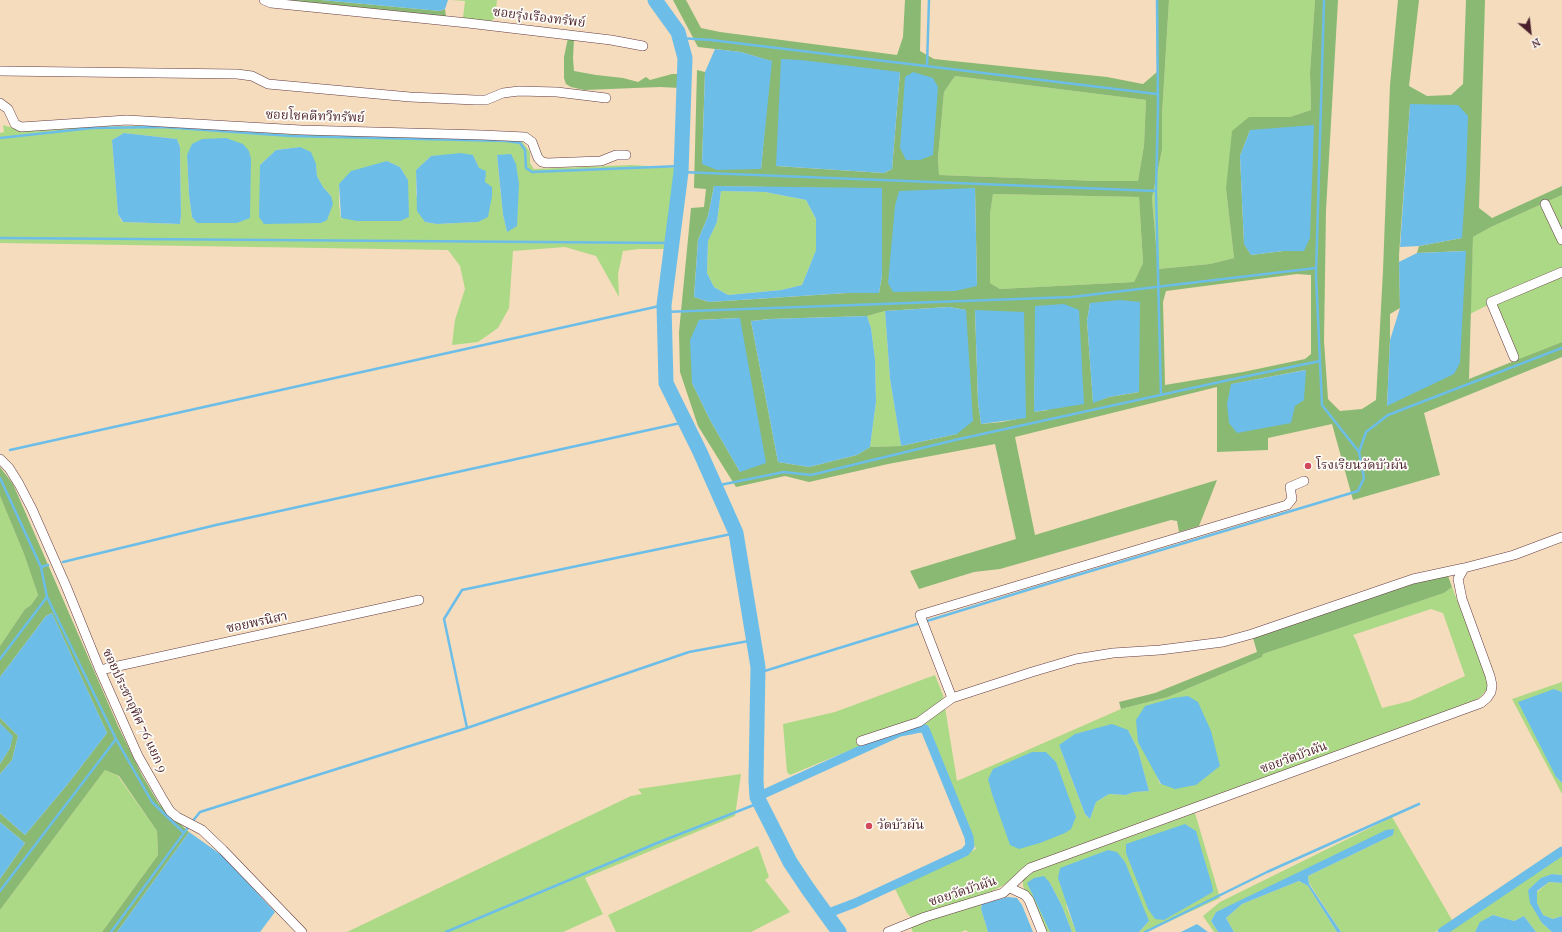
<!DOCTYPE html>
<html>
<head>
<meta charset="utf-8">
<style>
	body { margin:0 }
	#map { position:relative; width:1562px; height:932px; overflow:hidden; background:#f4dcbd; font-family:"IM FELL French Canon",serif }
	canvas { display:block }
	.north { position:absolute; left:1510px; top:12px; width:40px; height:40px; -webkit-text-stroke:3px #fdfcf7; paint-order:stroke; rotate:152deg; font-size:11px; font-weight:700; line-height:16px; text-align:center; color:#4a1f2b }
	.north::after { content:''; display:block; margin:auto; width:14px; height:18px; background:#4a1f2b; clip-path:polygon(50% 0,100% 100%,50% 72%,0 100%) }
</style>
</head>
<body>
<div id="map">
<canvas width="1562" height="932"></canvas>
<div class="north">N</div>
</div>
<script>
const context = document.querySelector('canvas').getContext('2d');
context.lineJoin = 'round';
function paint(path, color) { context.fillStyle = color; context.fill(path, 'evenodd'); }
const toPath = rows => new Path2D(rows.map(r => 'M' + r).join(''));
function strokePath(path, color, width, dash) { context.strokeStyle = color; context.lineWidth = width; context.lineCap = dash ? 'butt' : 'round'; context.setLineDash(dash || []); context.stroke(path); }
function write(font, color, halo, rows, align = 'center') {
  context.font = font + ' "IM FELL French Canon","Noto Serif Thai",serif'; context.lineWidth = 3.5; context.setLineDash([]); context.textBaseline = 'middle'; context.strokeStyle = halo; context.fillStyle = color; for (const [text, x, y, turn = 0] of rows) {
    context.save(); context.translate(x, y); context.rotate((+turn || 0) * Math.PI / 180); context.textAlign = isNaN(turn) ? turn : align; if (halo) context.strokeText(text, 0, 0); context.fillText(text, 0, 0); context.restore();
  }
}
paint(toPath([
	[451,0,497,0,495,18,488,23,463,18,465,1],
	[1169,0,1315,0,1310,72,1311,110,1290,117,1249,117,1226,189,1234,258,1210,264,1158,269,1152,198,1162,150,1162,115],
	[955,76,1146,100,1144,145,1138,181,1098,181,939,175,938,158,944,92],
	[3,125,13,128,35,129,158,125,521,140,530,152,530,163,534,169,632,165,678,168,664,249,639,249,623,251,618,274,619,297,596,256,565,247,513,251,509,308,498,328,478,342,452,345,455,320,465,289,460,266,448,250,0,243,0,133,4,132],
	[124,133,177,139,180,147,181,215,180,224,122,222,118,214,112,140],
	[300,147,316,164,317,176,323,187,331,196,260,187,260,165,276,150],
	[187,155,197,223,192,217,189,195],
	[473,155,485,182,478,222,437,224,425,222,416,194,416,170,431,156],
	[511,155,507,232,503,215,497,156],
	[387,161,400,167,408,180,341,219,339,205,339,184],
	[721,191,765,192,806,200,816,219,816,250,802,285,781,290,728,295,714,287,707,273,708,241,717,222],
	[993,194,1139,197,1143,263,1134,282,1000,289,990,283,990,214],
	[1562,195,1562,342,1513,362,1488,305,1470,314,1473,237,1491,227],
	[885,311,890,379,901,446,870,447,876,402,875,359,871,328,867,316],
	[0,496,24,554,38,595,31,605,25,609,0,646],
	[1452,587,1484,670,1489,687,1480,697,1467,705,1023,868,1010,882,990,892,912,918,907,913,895,889,976,849,928,726,921,731,914,727,872,741,790,775,787,772,783,724,835,712,935,675,943,695,957,781,1121,709,1168,697,1262,657,1263,654,1444,593],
	[1431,609,1443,613,1465,676,1410,701,1382,708,1356,640,1353,635],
	[1128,730,1138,750,1149,791,1134,792,1126,795,1109,794,1096,802,1090,819,1085,814,1059,745],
	[1220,766,1160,784,1153,767],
	[1562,682,1562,692,1554,689,1556,777,1562,783,1562,794,1512,699],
	[105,770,118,776,157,831,158,855,102,932,0,932,0,910],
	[741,774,735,816,585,878,603,914,563,932,347,932,631,796,642,794,638,789],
	[1195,813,1220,898,1146,932,1139,932,1149,921,1066,905,1076,932,1072,932,1062,906,1050,883,1028,883,1050,932,1044,932,1023,886,1023,879,1030,873],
	[1392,817,1452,920,1556,850,1562,856,1562,875,1552,874,1542,878,1528,890,1542,923,1552,932,1536,932,1524,916,1514,921,1493,915,1481,922,1475,932,1444,932,1441,928,1435,932,1341,932,1309,883,1308,876,1393,835,1216,912,1211,921,1218,932,1214,932,1203,916,1220,902],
	[758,846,769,877,765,880,790,912,751,932,616,932,608,915],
	[1299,881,1308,886,1337,932,1234,932,1226,918,1242,904],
	[1549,882,1562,883,1562,916,1553,919,1543,915,1537,903,1537,892],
	[982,904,981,909,988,932,968,932,966,930,961,932,913,932,910,925]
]), '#acd986');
paint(toPath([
	[268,0,321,0,440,11,445,9,446,17],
	[673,0,686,0,701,28,720,32,897,55,903,37,905,0,921,0,920,51,934,59,1107,77,1143,84,1157,72,1156,0,1169,0,1162,115,1162,150,1152,198,1158,269,1210,264,1234,258,1226,189,1232,131,1249,117,1290,117,1311,110,1310,72,1315,0,1338,0,1326,210,1324,341,1328,399,1340,411,1362,409,1376,400,1383,271,1390,85,1398,0,1419,0,1409,86,1427,96,1451,95,1463,84,1466,0,1485,0,1479,208,1492,218,1562,186,1562,195,1491,227,1473,237,1469,379,1562,342,1562,357,1424,413,1440,475,1353,500,1332,424,1268,438,1268,450,1217,452,1217,387,1015,437,1035,535,1217,480,1199,526,1179,532,1177,521,1171,520,1000,569,974,572,919,589,910,571,1016,539,995,444,888,464,809,482,785,476,736,487,698,426,680,372,679,332,691,208,704,207,706,189,694,188,697,70,705,72,702,164,761,169,771,61,741,52,698,47],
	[900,72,892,169,884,173,776,166],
	[955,76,1146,100,1144,145,1138,181,1098,181,939,175,938,158,944,92],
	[1410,105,1458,105,1462,238,1419,246,1417,253,1466,251,1387,406,1390,340,1390,314,1400,308,1399,255],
	[1250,130,1303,251,1283,251,1251,255,1244,243,1240,156],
	[714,186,882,189,882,275,879,293,847,293,709,302,694,297,698,240,708,216],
	[975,188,977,286,895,206],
	[993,194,1139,197,1143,263,1134,282,1000,289,990,283,990,214],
	[1297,274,1311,275,1311,354,1305,359,1243,372,1165,385,1163,302,1166,291],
	[1090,303,1139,392,1109,397,1093,402,1087,321],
	[1035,306,1048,410,1034,412,1035,362],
	[949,307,966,310,957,434,901,446,870,447,857,455,809,467,778,462,751,321,770,319,867,316,885,311],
	[975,310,1026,417,1002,422,981,424,978,402],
	[740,318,740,472,710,420,692,383,699,320],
	[1305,370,1295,406,1232,384],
	[568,38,574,39,573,58,574,71,596,75,623,78,638,82,646,77,650,80,672,74,681,74,680,88,660,87,584,90,571,87,566,84,564,78,564,57],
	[0,467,13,484,118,726,142,775,159,804,189,832,117,932,102,932,158,855,157,831,119,776,105,770,0,910,0,879,25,843,0,822,0,813,25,835,67,785,107,733,52,613,46,616,0,677,0,646,25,609,31,605,38,595,24,554,0,496],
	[1448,576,1452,587,1444,593,1263,654,1262,657,1168,697,1121,709,1119,702,1155,693,1257,652,1253,638,1393,590,1426,580],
	[0,718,18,736,12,760,0,774,0,764,10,748,12,736,0,723]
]), '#89b973');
paint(toPath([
	[321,0,448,0,445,9,440,11],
	[715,49,741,52,772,61,761,169,717,170,702,164,705,72],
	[781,59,801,60,900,72,892,169,884,173,776,166],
	[913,72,933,78,938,87,933,155,920,160,906,160,900,148,905,77],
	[1410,104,1458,105,1468,116,1466,177,1462,238,1419,246,1400,247],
	[1314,125,1310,238,1304,251,1283,251,1251,255,1244,244,1240,156,1250,130],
	[124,133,177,139,180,147,181,215,180,224,123,222,118,214,112,140],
	[226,138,243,144,249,151,251,159,250,218,237,223,197,223,192,217,189,195,187,155,192,144,202,139],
	[300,147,311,152,316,164,317,176,323,187,331,196,333,204,327,220,321,223,264,224,259,217,260,165,276,150],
	[461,153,473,155,479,168,486,171,485,182,492,187,492,196,488,217,478,222,437,224,425,222,417,211,416,170,431,156],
	[511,154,516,164,519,184,517,226,507,232,503,215,497,155],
	[387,161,400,167,408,180,409,217,400,221,357,221,341,218,339,184,351,171],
	[714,186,882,188,882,275,879,293,847,293,709,302,694,297,698,240,708,216],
	[721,191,765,192,806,200,816,219,816,250,802,285,781,290,728,295,714,287,707,273,708,241,717,222],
	[975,188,977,286,955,291,893,292,888,283,895,206,899,191],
	[1466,251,1460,363,1454,374,1387,406,1390,340,1400,308,1399,262,1417,253],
	[1120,300,1140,302,1139,392,1109,397,1093,403,1087,321,1090,303],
	[1064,304,1079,310,1084,404,1034,412,1035,306],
	[949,307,966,310,973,421,957,434,901,446,890,379,885,311],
	[975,310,1024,312,1026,418,981,424,978,402],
	[867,316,871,328,875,359,876,402,870,447,857,455,809,467,778,462,751,321,770,319],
	[740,318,766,463,740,472,710,420,692,383,690,340,699,320],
	[1306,370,1304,400,1295,406,1291,423,1237,433,1229,423,1227,404,1231,384],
	[52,613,107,733,67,785,25,835,0,813,0,774,12,760,18,736,0,718,0,677,46,616],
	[1554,689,1562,692,1562,783,1556,777,1518,702],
	[1188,696,1198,702,1211,731,1220,766,1196,785,1175,789,1161,784,1138,742,1136,720,1145,706,1173,698],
	[0,723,13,736,10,748,0,764],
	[1112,724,1128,730,1138,750,1149,791,1134,792,1126,795,1109,794,1096,802,1090,819,1085,814,1059,745,1075,734],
	[1032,752,1046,752,1056,762,1076,817,1071,829,1065,833,1040,843,1019,849,1010,845,992,794,988,779,993,769],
	[0,822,25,843,0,879],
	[1185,824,1196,831,1212,885,1213,892,1164,920,1155,919,1148,909,1126,853,1126,844],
	[1394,829,1393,835,1308,876,1309,884,1341,932,1337,932,1308,886,1299,881,1242,904,1226,918,1234,932,1218,932,1211,921,1216,912,1386,830],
	[189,832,223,856,275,912,260,932,117,932],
	[1108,850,1117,852,1125,862,1149,921,1139,932,1076,932,1058,878,1060,868],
	[1552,874,1562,875,1562,883,1549,882,1537,891,1537,903,1543,915,1553,919,1562,916,1562,932,1552,932,1542,923,1530,903,1528,890,1541,878],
	[1044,876,1050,883,1062,906,1072,932,1050,932,1027,883,1034,878],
	[1008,897,1017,898,1022,905,1033,932,988,932,981,909,982,904],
	[1493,915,1514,921,1524,916,1536,932,1475,932,1480,922],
	[1197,924,1208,932,1181,932]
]), '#6cbee8');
strokePath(toPath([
	[1157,0,1158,108,1156,191,1161,395],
	[679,38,711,40,1157,94],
	[927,66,929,0],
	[0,138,92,128,163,127,291,136,507,141,520,143,525,150,526,168,532,172,681,166],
	[681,172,1156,191],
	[0,238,672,243],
	[664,312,1072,297,1316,268],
	[10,450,664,305],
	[1359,452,1366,432,1388,415,1562,348],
	[0,478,41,567],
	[715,486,784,472,811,475,955,440,1238,378,1320,361],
	[63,562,216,525,685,422],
	[47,597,116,739,152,802,184,833],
	[0,659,47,597,41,567,48,565],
	[758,673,1034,588,1358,491,1364,478,1359,452,1322,405,1316,275,1324,0],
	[467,728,444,619,462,590,736,533],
	[192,822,200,812,467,728,689,652,754,640],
	[0,891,116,739],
	[111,932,189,826],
	[446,932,657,843,759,803],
	[1145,932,1267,872,1419,804]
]), '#6cbee8', 2.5);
strokePath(toPath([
	[757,797,900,732,920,728,925,729,969,837,970,846,965,852,855,903,826,914],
	[1442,932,1562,851]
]), '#6cbee8', 9);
strokePath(toPath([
	[655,0,678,32,685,58,681,172,664,305,666,383,700,452,736,533,758,667,756,780,757,797,790,862,808,889,839,932]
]), '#6cbee8', 15);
const minor = toPath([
	[264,0,271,3,468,23,611,40,643,46],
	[0,71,237,74,252,76,268,84,410,97,475,100,486,100,503,93,519,91,557,92,606,98],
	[0,103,8,109,15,124,21,127,127,120,301,130,482,135,525,137,532,142,538,158,542,162,547,163,601,161,616,155,626,155],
	[1545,204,1562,240],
	[1514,357,1491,302,1562,272],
	[0,459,9,468,19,484,32,509,66,586,100,670,138,756,162,798,170,811,177,817,202,830,223,850,302,932],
	[100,670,419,600],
	[952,698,920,615,1287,505,1292,499,1290,487,1304,481],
	[861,741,919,722,952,698,1032,672,1076,659,1113,653,1160,650,1223,642,1252,634,1413,579,1464,568],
	[1010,888,1025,895,1029,900,1042,932],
	[888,932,925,917,1003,893,1023,874,1030,868,1481,703,1487,698,1491,692,1492,685,1490,676,1462,599,1458,579,1464,568,1514,555,1562,537]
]);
strokePath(minor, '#643b41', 10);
strokePath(minor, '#fff', 9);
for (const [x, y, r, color] of [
	[1308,466,4,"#d1495b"],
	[869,826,4,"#d1495b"]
]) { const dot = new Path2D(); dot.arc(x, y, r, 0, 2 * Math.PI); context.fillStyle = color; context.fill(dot); strokePath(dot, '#fdfcf7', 1.5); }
write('13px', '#4a1f2b', '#fdfcf7', [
	["ซอยรุ่งเรืองทรัพย์",539,18,7],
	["ซอยโชคดีทวีทรัพย์",315,117,2],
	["ซอยพรนิสา",257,623,-12],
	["ซอยประชาอุทิศ 76 แยก 9",134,711,65],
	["ซอยวัดบัวผัน",1294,758,-20],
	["ซอยวัดบัวผัน",963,892,-18]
]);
write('13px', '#4a1f2b', '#fdfcf7', [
	["โรงเรียนวัดบัวผัน",1316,466],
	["วัดบัวผัน",877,826]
], 'left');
</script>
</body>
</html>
